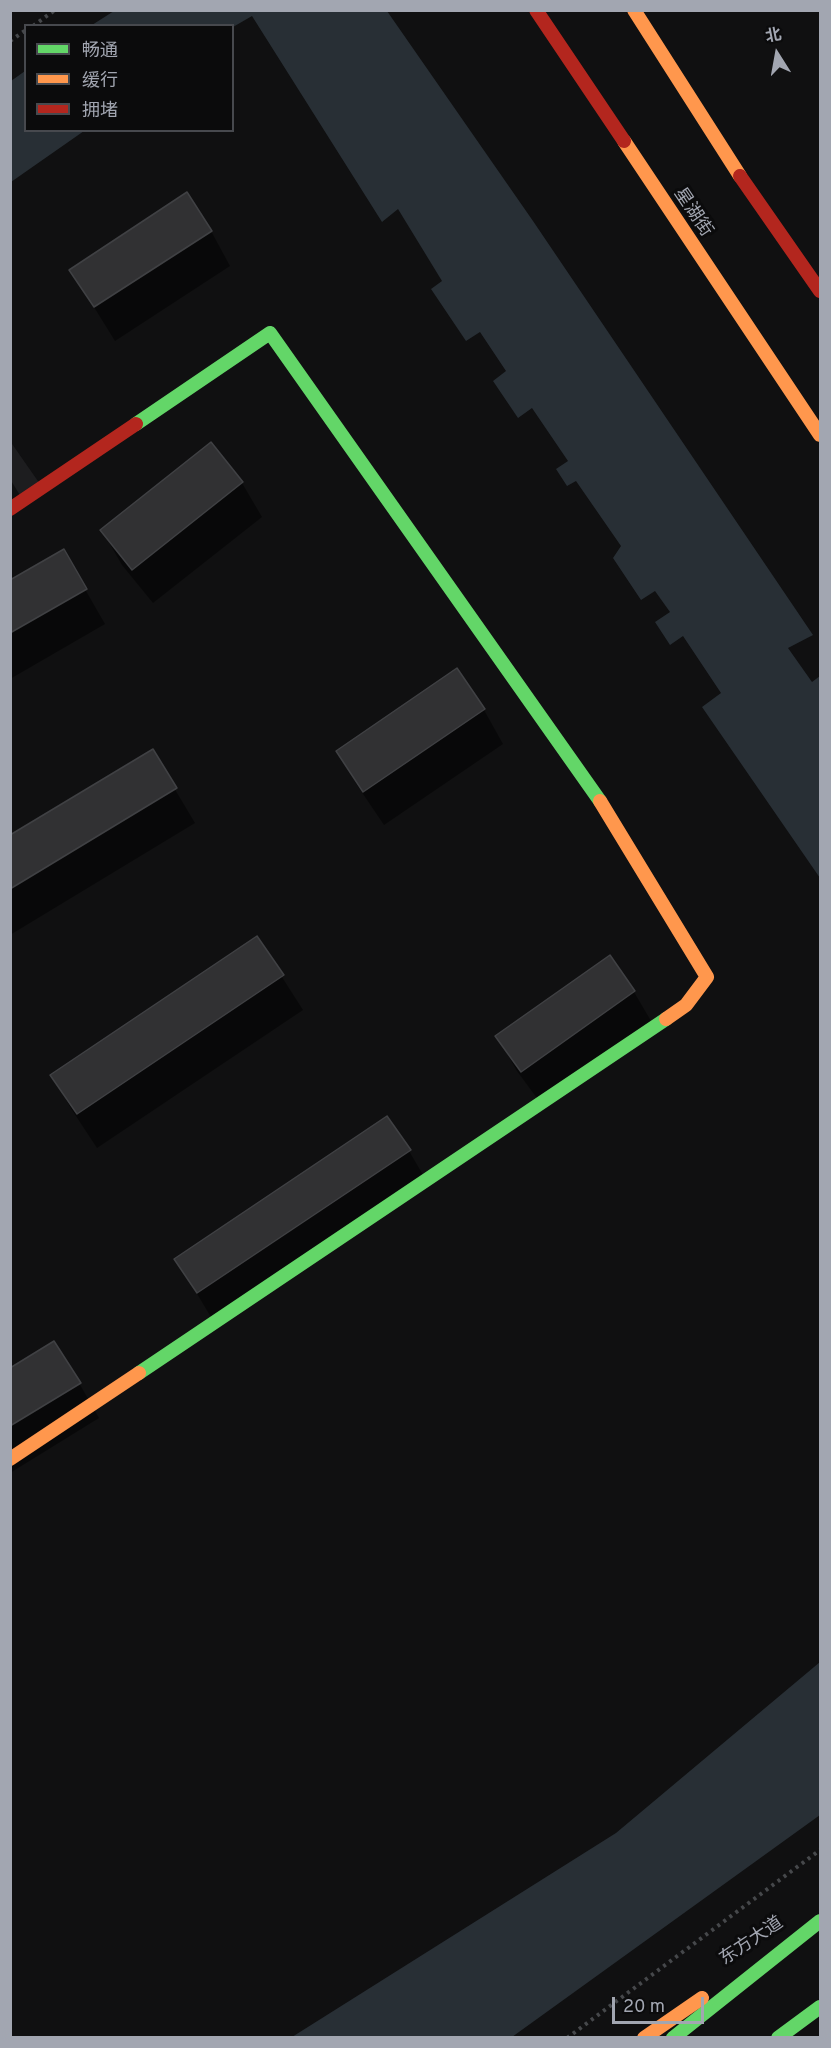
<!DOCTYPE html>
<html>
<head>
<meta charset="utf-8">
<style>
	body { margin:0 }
	#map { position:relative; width:831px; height:2048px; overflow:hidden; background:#101011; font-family:Overpass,"Noto Sans SC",sans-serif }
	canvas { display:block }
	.frame { position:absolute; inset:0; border:12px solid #a2a6b1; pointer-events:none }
	.legend { position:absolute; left:24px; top:24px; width:210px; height:108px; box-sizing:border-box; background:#0b0b0c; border:2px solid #47494e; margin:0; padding:8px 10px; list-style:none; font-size:18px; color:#a2a6b1 }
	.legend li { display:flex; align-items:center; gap:12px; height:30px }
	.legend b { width:30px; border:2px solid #47494e }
	.north { position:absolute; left:747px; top:24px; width:60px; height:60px; -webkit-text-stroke:4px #0b0b0c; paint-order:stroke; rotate:349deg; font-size:16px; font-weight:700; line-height:24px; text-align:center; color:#a2a6b1 }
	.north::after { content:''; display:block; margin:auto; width:21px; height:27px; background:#a2a6b1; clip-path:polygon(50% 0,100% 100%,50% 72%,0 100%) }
	.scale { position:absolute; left:612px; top:1997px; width:92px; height:27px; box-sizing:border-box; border:3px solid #a2a6b1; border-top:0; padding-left:8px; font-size:18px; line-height:21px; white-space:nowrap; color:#a2a6b1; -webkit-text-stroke:4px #0b0b0c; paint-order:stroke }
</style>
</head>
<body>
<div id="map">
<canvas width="831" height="2048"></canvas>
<div class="frame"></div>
<ul class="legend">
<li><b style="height:8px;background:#63d668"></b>畅通</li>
<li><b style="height:8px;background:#ff974d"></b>缓行</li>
<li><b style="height:8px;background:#b3261e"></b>拥堵</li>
</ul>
<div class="north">北</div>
<div class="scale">20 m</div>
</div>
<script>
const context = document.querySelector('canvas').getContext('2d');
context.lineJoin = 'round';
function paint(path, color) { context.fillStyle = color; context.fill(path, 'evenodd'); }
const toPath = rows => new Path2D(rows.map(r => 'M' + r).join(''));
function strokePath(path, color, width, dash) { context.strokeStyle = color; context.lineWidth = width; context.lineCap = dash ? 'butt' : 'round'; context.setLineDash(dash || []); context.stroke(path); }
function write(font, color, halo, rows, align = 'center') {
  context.font = font + ' Overpass,"Noto Sans SC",sans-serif'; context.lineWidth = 6; context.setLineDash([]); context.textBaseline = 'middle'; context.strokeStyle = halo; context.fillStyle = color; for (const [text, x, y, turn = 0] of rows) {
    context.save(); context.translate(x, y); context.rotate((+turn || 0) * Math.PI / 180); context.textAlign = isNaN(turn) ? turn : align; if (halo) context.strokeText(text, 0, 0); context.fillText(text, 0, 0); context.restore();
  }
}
paint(toPath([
	[10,441,40,484,10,504]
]), '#1d1d1f');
paint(toPath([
	[114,11,387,11,533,221,813,635,788,648,812,682,820,676,820,878,702,707,721,693,683,636,670,645,655,622,670,612,655,591,641,600,613,558,621,546,576,481,567,486,556,469,568,461,532,408,518,418,493,381,506,371,480,332,466,341,431,289,442,281,398,209,382,222,252,16,233,27,232,26,92,25],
	[25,71,26,130,84,131,11,182,11,81],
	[820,1662,820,1815,512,2037,292,2037,616,1833]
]), '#282f35');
paint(toPath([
	[211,231,230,266,115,341,71,270],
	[211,444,242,483,262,517,153,603,122,565,102,530],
	[10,479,23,500,10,508],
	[63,551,105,624,10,679,10,582],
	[456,670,484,710,503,744,384,825,357,785,338,751],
	[152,751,195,823,10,935,10,836],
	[257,938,303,1010,97,1148,72,1110,52,1076],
	[634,992,654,1026,542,1105,517,1071,497,1036],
	[409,1151,429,1185,217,1327,176,1259],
	[10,1370,79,1383,99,1418,10,1473]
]), '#0007');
const building = toPath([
	[187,192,212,231,94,307,69,270,187,192],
	[211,442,243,482,132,570,100,530,211,442],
	[64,549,87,589,10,633,10,580,64,549],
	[457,668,485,709,363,792,336,751,457,668],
	[153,749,177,788,10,889,10,835,153,749],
	[257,936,284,975,77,1114,50,1075,257,936],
	[610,955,635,991,521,1072,495,1036,610,955],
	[387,1116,411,1150,197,1293,174,1259,387,1116],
	[54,1341,81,1383,10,1426,10,1368,54,1341]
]);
paint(building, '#313133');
strokePath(building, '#404144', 1.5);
strokePath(toPath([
	[33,26,55,10],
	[10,41,26,30],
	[567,2038,820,1850]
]), '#46484b', 4, [3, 4.5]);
strokePath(toPath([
	[136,424,270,333,600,801],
	[139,1373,666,1019],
	[673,2038,820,1921],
	[778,2038,820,2007]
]), '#63d668', 14);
strokePath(toPath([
	[634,10,740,176],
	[624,141,820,435],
	[600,801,707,977,686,1005,666,1019],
	[10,1459,139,1373],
	[644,2038,702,1998]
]), '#ff974d', 14);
strokePath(toPath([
	[536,10,624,141],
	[740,176,820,291],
	[10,509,136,424]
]), '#b3261e', 14);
write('18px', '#a2a6b1', '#0b0b0c', [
	["星湖街",692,213,56],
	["东方大道",752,1942,-34]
]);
</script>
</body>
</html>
